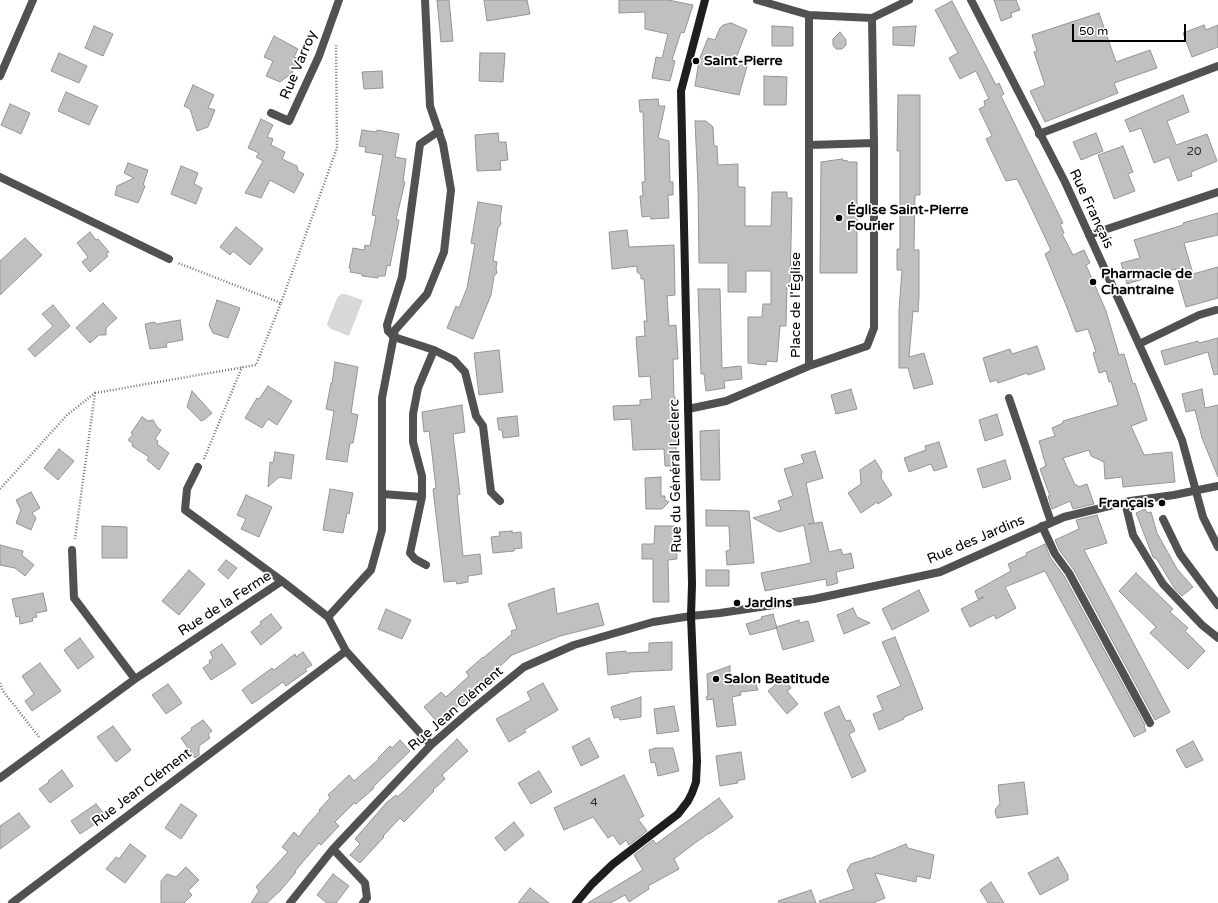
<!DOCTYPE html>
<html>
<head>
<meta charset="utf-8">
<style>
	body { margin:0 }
	#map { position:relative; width:1218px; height:903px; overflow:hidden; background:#fff; font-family:"Varela Round",sans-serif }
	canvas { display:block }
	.scale { position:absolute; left:1072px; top:24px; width:114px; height:18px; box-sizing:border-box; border:2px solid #000; border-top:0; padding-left:5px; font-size:12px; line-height:14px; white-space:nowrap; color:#000; -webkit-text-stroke:3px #fff; paint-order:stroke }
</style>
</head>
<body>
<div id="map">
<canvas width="1218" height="903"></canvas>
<div class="scale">50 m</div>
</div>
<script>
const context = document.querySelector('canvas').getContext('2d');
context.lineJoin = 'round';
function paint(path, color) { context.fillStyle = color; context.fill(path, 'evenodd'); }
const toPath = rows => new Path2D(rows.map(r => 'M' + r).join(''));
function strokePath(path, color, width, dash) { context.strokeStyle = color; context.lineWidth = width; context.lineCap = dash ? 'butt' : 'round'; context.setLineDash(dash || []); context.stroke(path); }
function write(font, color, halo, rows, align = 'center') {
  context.font = font + ' "Varela Round",sans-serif'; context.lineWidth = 3.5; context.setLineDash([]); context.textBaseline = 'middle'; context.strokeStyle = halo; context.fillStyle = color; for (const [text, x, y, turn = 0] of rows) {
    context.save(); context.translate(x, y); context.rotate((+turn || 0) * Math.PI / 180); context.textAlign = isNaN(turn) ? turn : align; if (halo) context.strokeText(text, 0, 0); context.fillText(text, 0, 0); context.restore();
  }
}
paint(toPath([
	[341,294,345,294,363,300,349,336,331,329,327,325,328,321,337,298]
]), '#d8d8d8');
const building = toPath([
	[437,0,449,0,453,41,441,42,437,0],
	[484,0,527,0,530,14,487,21,484,0],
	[619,0,668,0,693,5,684,33,681,32,672,60,675,61,670,81,652,78,656,57,662,58,668,34,645,29,645,12,619,13,619,0],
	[994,0,1016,0,1020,10,1011,13,1012,17,1001,21,994,0],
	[952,1,996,85,999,83,1004,94,1001,96,1063,223,1060,224,1064,233,1062,234,1073,255,1084,250,1090,263,1086,265,1106,311,1119,355,1124,354,1133,384,1135,383,1147,420,1131,426,1144,455,1172,452,1175,482,1123,487,1122,477,1105,479,1104,462,1091,456,1089,450,1063,458,1075,485,1077,485,1078,487,1087,484,1094,504,1073,509,1070,501,1052,509,1048,496,1050,496,1040,469,1046,466,1039,441,1055,436,1052,428,1063,423,1063,421,1118,405,1111,381,1109,382,1106,371,1099,373,1093,353,1096,352,1088,329,1076,332,1068,310,1045,254,1051,250,1027,199,1017,179,1006,181,986,139,992,136,979,109,985,106,984,101,989,99,976,71,960,79,949,58,958,53,935,10,952,1],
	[1099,13,1116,62,1150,50,1157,68,1114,83,1118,93,1045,122,1030,91,1045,85,1034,52,1037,51,1032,35,1099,13],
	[731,23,747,30,734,63,748,63,739,95,695,86,699,60,708,38,715,40,720,28,723,25,731,23],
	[1204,25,1206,30,1218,25,1218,47,1192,57,1183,33,1204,25],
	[94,26,113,34,103,56,85,48,94,26],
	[772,26,793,27,793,46,772,46,772,26],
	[916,26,914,46,893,45,893,27,916,26],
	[840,32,846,40,846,45,842,49,836,49,833,45,833,39,840,32],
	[274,36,298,49,294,57,299,59,290,77,288,76,280,82,266,76,273,61,264,57,274,36],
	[59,53,87,66,79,83,51,71,59,53],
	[480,53,505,53,503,82,479,81,480,53],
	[382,71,383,88,364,89,362,72,382,71],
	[764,76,787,77,786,105,764,105,764,76],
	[193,85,214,95,208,108,215,110,208,127,197,131,190,109,184,106,193,85],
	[66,92,98,106,89,125,58,111,66,92],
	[898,95,920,95,920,195,915,195,914,250,919,250,919,297,918,312,913,311,909,357,924,353,933,384,914,389,908,368,899,368,899,310,902,270,897,270,897,249,900,249,900,151,897,151,898,95],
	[1183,95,1189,112,1167,121,1176,145,1207,134,1217,161,1191,172,1192,176,1178,181,1169,157,1154,163,1141,128,1130,132,1125,120,1183,95],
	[658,99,659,106,665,106,658,138,669,141,670,182,673,182,673,195,668,195,669,218,651,219,650,216,642,217,640,196,643,196,642,182,645,182,643,112,640,112,639,100,658,99],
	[10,104,30,113,21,134,1,125,10,104],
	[261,119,273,125,267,137,273,139,271,145,285,152,282,159,297,166,298,171,304,174,294,193,270,180,261,198,245,193,263,161,256,157,259,153,248,148,261,119],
	[695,121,706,121,713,127,714,146,717,146,718,165,738,164,738,187,745,187,745,226,771,226,772,192,787,192,787,198,792,198,790,286,787,286,786,326,780,326,777,362,767,361,766,365,748,363,748,317,762,317,763,304,771,304,771,271,746,271,746,292,728,292,728,263,699,263,698,186,695,121],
	[362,130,376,132,377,130,399,134,395,157,406,159,403,182,405,182,396,220,399,220,390,266,387,265,385,276,378,276,378,278,362,276,362,274,350,272,351,269,349,268,353,248,364,250,365,245,370,246,376,216,372,215,383,155,365,152,366,147,359,146,362,130],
	[498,133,499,142,506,142,508,160,500,161,501,170,477,171,475,135,498,133],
	[1096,133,1103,151,1081,160,1073,142,1096,133],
	[1123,146,1133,172,1128,174,1135,191,1114,199,1098,155,1123,146],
	[842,159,842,160,848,161,848,162,857,162,857,273,820,273,821,162,842,159],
	[128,163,148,170,143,185,145,186,138,203,115,195,117,186,134,178,124,173,128,163],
	[181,166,198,173,194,184,202,188,196,204,171,194,181,166],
	[478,202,502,206,500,219,501,224,498,228,493,261,497,262,496,268,497,273,494,276,491,295,473,339,447,328,456,306,459,308,467,288,475,244,471,243,478,202],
	[1218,213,1218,235,1184,243,1193,274,1218,267,1218,298,1186,307,1175,269,1127,284,1121,263,1140,258,1134,240,1183,225,1183,223,1218,213],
	[236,227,263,249,250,265,233,251,230,255,220,247,236,227],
	[627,230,629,247,674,245,675,295,667,296,669,326,676,325,678,359,673,359,674,397,675,397,678,423,675,423,677,466,665,466,664,449,633,450,631,419,614,420,613,406,640,405,640,400,652,399,650,376,639,377,636,337,645,336,644,321,647,321,644,279,641,279,641,275,637,272,637,266,612,269,609,232,627,230],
	[90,232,96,240,98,239,109,252,106,254,108,256,90,272,82,262,88,257,77,243,90,232],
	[25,238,42,255,0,295,0,261,25,238],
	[698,289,720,289,722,368,741,366,742,379,724,381,725,388,706,391,704,374,701,374,698,289],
	[217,300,240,308,228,338,213,333,209,325,217,300],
	[103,303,117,318,106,328,106,335,99,335,90,343,76,328,103,303],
	[53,305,70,326,35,357,28,349,53,326,42,314,53,305],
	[180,320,183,340,166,343,167,347,150,349,145,324,154,322,157,324,180,320],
	[1218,338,1218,374,1214,375,1208,352,1165,365,1161,351,1198,341,1199,343,1218,338],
	[1037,346,1045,369,1028,375,1027,373,998,383,997,380,990,382,983,358,1010,349,1012,354,1037,346],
	[499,350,503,392,479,395,474,353,499,350],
	[335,362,358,367,351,413,358,415,353,443,350,443,347,462,326,459,334,411,326,409,331,383,332,383,335,362],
	[268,386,292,401,277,425,268,419,262,428,245,418,257,398,259,399,268,386],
	[851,389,857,409,836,414,831,395,851,389],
	[1202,389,1205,408,1218,405,1218,477,1202,438,1195,410,1186,412,1182,394,1202,389],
	[192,391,212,413,204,420,203,420,201,421,187,407,192,391],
	[462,405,465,432,453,434,460,494,457,495,463,556,480,554,482,574,468,576,468,582,457,584,456,581,444,582,433,489,436,488,431,445,429,431,424,432,422,412,462,405],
	[997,414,1003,435,985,441,979,420,997,414],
	[517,416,519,436,503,438,502,430,499,430,497,418,517,416],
	[142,417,148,421,153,420,157,427,161,430,155,439,158,441,157,444,169,453,159,470,147,460,149,457,132,446,133,444,128,440,133,434,131,433,142,417],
	[719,430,720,480,701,480,700,431,719,430],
	[939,442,947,467,934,471,931,464,909,472,904,458,926,450,925,446,939,442],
	[59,449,74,461,58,480,44,468,59,449],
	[815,451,823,478,806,483,814,523,808,524,822,522,829,552,841,549,843,555,851,553,854,568,836,572,838,583,827,586,826,579,765,591,761,573,811,563,804,525,779,532,753,518,781,510,778,501,793,496,784,469,804,463,801,455,815,451],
	[275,452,294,455,291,479,279,477,268,487,270,462,273,463,275,452],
	[875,460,882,471,881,478,892,495,878,504,877,502,861,513,848,493,861,484,860,470,875,460],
	[1005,460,1011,479,983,488,977,469,1005,460],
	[661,477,661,496,665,496,665,500,669,502,662,509,646,509,645,478,661,477],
	[330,489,353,493,349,514,347,513,343,533,323,530,330,489],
	[31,492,40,508,32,513,36,518,31,530,16,523,21,510,16,500,31,492],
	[246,495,272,507,259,537,241,529,246,519,237,515,246,495],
	[1145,509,1147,513,1151,512,1157,533,1177,569,1193,587,1182,596,1175,589,1156,558,1154,558,1153,557,1136,513,1145,509],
	[706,510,749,511,754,563,727,565,726,551,730,550,729,526,706,526,706,510],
	[1097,515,1107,543,1084,550,1170,712,1155,720,1074,570,1060,551,1055,540,1079,529,1076,520,1097,515],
	[102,526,127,527,127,558,102,558,102,526],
	[655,526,675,526,677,559,668,560,669,602,653,602,653,559,642,559,642,544,654,544,655,526],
	[512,531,512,533,521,532,522,548,514,549,514,551,493,553,491,537,500,536,499,532,512,531],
	[1045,544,1050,557,1064,576,1145,725,1144,726,1146,731,1134,737,1045,571,1005,587,1016,608,996,619,994,615,970,627,961,609,984,597,978,599,975,591,1011,571,1008,564,1027,555,1026,553,1045,544],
	[0,545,23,551,22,555,34,565,25,576,15,568,0,565,0,545],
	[226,560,237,568,228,579,218,570,226,560],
	[189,570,205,584,179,615,162,601,189,570],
	[706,570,729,570,729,586,706,586,706,570],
	[1136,573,1173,609,1170,612,1188,628,1185,631,1205,651,1188,669,1150,633,1156,627,1119,591,1136,573],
	[554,588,557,614,598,603,604,625,560,636,512,655,479,686,482,689,466,704,463,702,439,724,424,707,441,692,446,697,469,676,466,672,483,657,483,658,512,634,511,631,517,629,508,604,554,588],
	[919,590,929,611,892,630,882,609,919,590],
	[43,593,47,611,36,613,37,617,32,618,33,621,20,624,19,616,16,617,12,599,43,593],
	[853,608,857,617,870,623,844,634,837,615,853,608],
	[386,609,411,620,402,639,378,629,386,609],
	[271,614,282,628,261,645,251,632,261,624,260,622,271,614],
	[773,614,777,628,750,635,746,624,762,619,761,617,773,614],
	[799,620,799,623,808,621,814,641,783,650,776,627,799,620],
	[895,637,923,709,904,717,904,719,879,730,873,714,883,710,877,696,901,686,882,642,895,637],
	[80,638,94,657,78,669,64,650,80,638],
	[672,642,672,670,629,672,629,673,608,675,606,653,626,651,626,653,649,652,649,643,672,642],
	[222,644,236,664,211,680,203,668,210,663,209,661,213,658,210,652,222,644],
	[303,652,312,665,305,669,307,671,286,686,283,682,252,704,242,690,272,668,274,670,295,654,296,657,303,652],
	[40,663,61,691,32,711,25,701,34,694,22,676,40,663],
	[730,666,730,686,753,676,758,690,740,692,741,695,732,697,736,725,717,727,713,699,707,700,706,697,708,696,707,674,730,666],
	[783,678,791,688,787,691,798,704,787,714,768,691,783,678],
	[543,683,558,710,524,730,526,732,509,742,496,719,531,700,527,692,543,683],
	[168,684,182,703,166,714,152,695,168,684],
	[641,697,641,717,620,720,619,717,614,718,611,707,641,697],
	[674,706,679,731,657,734,654,709,674,706],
	[839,706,846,721,850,720,855,731,849,734,866,771,852,778,824,713,839,706],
	[203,720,212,731,208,734,210,738,199,746,199,755,195,758,181,738,192,730,191,728,203,720],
	[113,726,131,750,116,762,97,737,113,726],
	[589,738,599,757,581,766,572,747,589,738],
	[457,739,468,751,442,775,445,779,433,790,434,791,404,822,400,818,383,836,384,837,360,863,350,855,360,844,355,839,387,802,396,795,397,797,403,792,457,739],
	[400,740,410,751,373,787,374,788,356,804,354,803,335,822,339,826,321,845,319,843,295,871,296,872,280,891,267,903,251,903,259,891,256,887,288,852,282,847,294,832,299,837,304,829,320,811,319,810,330,798,328,795,349,775,354,781,379,759,378,758,390,746,392,748,400,740],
	[1193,741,1203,760,1186,768,1176,750,1193,741],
	[656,748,673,748,679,771,658,776,655,762,651,763,649,750,656,748],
	[741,752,745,779,737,781,738,783,720,786,716,756,741,752],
	[62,770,73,786,50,803,39,789,49,782,48,781,62,770],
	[539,771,552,792,531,804,518,783,539,771],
	[624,775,644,816,638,819,647,831,629,845,626,840,620,845,613,835,608,838,593,817,564,830,554,808,624,775],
	[1024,782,1028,814,997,818,995,812,996,808,1000,804,998,785,1024,782],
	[719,798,733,817,709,834,709,833,695,843,674,859,679,869,648,886,649,889,629,902,625,895,610,903,588,903,643,870,634,855,653,840,656,844,719,798],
	[96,804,105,815,100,819,101,820,80,834,71,821,96,804],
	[181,804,197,815,181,839,165,828,181,804],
	[19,813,30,827,0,849,0,826,19,813],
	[514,822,524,835,505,851,495,838,514,822],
	[130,844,146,856,125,883,106,869,116,857,119,859,130,844],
	[906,844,908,848,934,855,930,879,917,876,916,882,875,873,885,898,873,903,820,903,819,901,854,889,847,870,851,864,869,858,869,859,906,844],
	[1058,857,1068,875,1068,880,1040,895,1028,873,1058,857],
	[186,867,199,880,188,891,192,895,184,903,161,903,161,881,167,874,176,877,186,867],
	[333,874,349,886,336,903,327,903,317,895,333,874],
	[991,882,1004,903,988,903,980,890,991,882],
	[530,888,549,903,518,903,530,888],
	[811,890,816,903,779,903,778,901,811,890]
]);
paint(building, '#c0c0c0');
strokePath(building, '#959595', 1);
strokePath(toPath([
	[281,303,337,148,336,45],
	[95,393,256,365,281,303,178,263],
	[204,459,242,367],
	[0,489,67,415,95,393,75,539],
	[0,683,3,691,39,737]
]), '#737373', 2.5, [1, 2]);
strokePath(toPath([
	[439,131,420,144,402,277,387,325,388,331,394,337,434,350,454,360,465,372,476,416,483,426,491,492,500,501],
	[1139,344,1199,315,1216,310],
	[1009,398,1051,522],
	[382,494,422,497],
	[1125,502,1133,535,1163,584,1202,625,1218,638],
	[1163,519,1180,554,1218,605],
	[1042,526,1055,554,1069,573,1150,723],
	[426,565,415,559,410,553,422,497,422,476,413,442,413,414,418,388,434,350]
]), '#515151', 8);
strokePath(toPath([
	[757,0,809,15,872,18,909,0],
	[809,15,809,145,874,143,872,18],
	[0,76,33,0],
	[271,113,289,121,319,56,339,0],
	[1039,134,1218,66],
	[809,145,809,366,867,346,874,328,874,143],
	[0,177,169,259],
	[1089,235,1218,192],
	[688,409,726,401,809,366],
	[198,467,187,489,185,510,282,581],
	[72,550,74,598,135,679],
	[328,617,371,570,382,530,382,398,395,330,427,294,444,252,451,190,443,144,430,106,425,0],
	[0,778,135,679,282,581,328,617,346,651,431,745],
	[333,849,365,883,367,898,363,903],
	[12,903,346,651],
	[290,903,333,849,431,745,469,712,524,667,574,645,653,622,691,616]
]), '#515151', 8);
strokePath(toPath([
	[971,0,1065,182,1168,408,1182,440,1203,517,1218,547],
	[691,616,720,613,814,599,940,572,1064,517,1130,501,1174,495,1218,486]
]), '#515151', 8);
strokePath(toPath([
	[576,903,592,884,613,864,678,814,688,801,692,793,696,782,697,761,691,616,692,584,681,91,705,0]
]), '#1e1e1e', 8);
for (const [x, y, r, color] of [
	[696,61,4,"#000"],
	[839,218,4,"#000"],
	[1093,282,4,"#000"],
	[1162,503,4,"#000"],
	[737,603,4,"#000"],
	[716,679,4,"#000"]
]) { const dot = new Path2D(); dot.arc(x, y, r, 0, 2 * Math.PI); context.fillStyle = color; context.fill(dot); strokePath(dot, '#fff', 1.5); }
write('12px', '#303030', null, [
	["20",1194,152],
	["4",594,803]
]);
write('bold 14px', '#000', '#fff', [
	["Saint-Pierre",704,61],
	["Église Saint-Pierre",847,210],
	["Fourier",847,226],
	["Pharmacie de",1101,274],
	["Chantraine",1101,290],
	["Français",1154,503,"right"],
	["Jardins",745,603],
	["Salon Beatitude",724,679]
], 'left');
write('14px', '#000', '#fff', [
	["Rue Varroy",299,65,-67],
	["Rue Français",1091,209,65],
	["Place de l'Église",796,305,-90],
	["Rue du Général Leclerc",676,476,-91],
	["Rue des Jardins",976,540,-23],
	["Rue de la Ferme",225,604,-33],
	["Rue Jean Clément",456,709,-41],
	["Rue Jean Clément",142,788,-37]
]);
</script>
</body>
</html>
